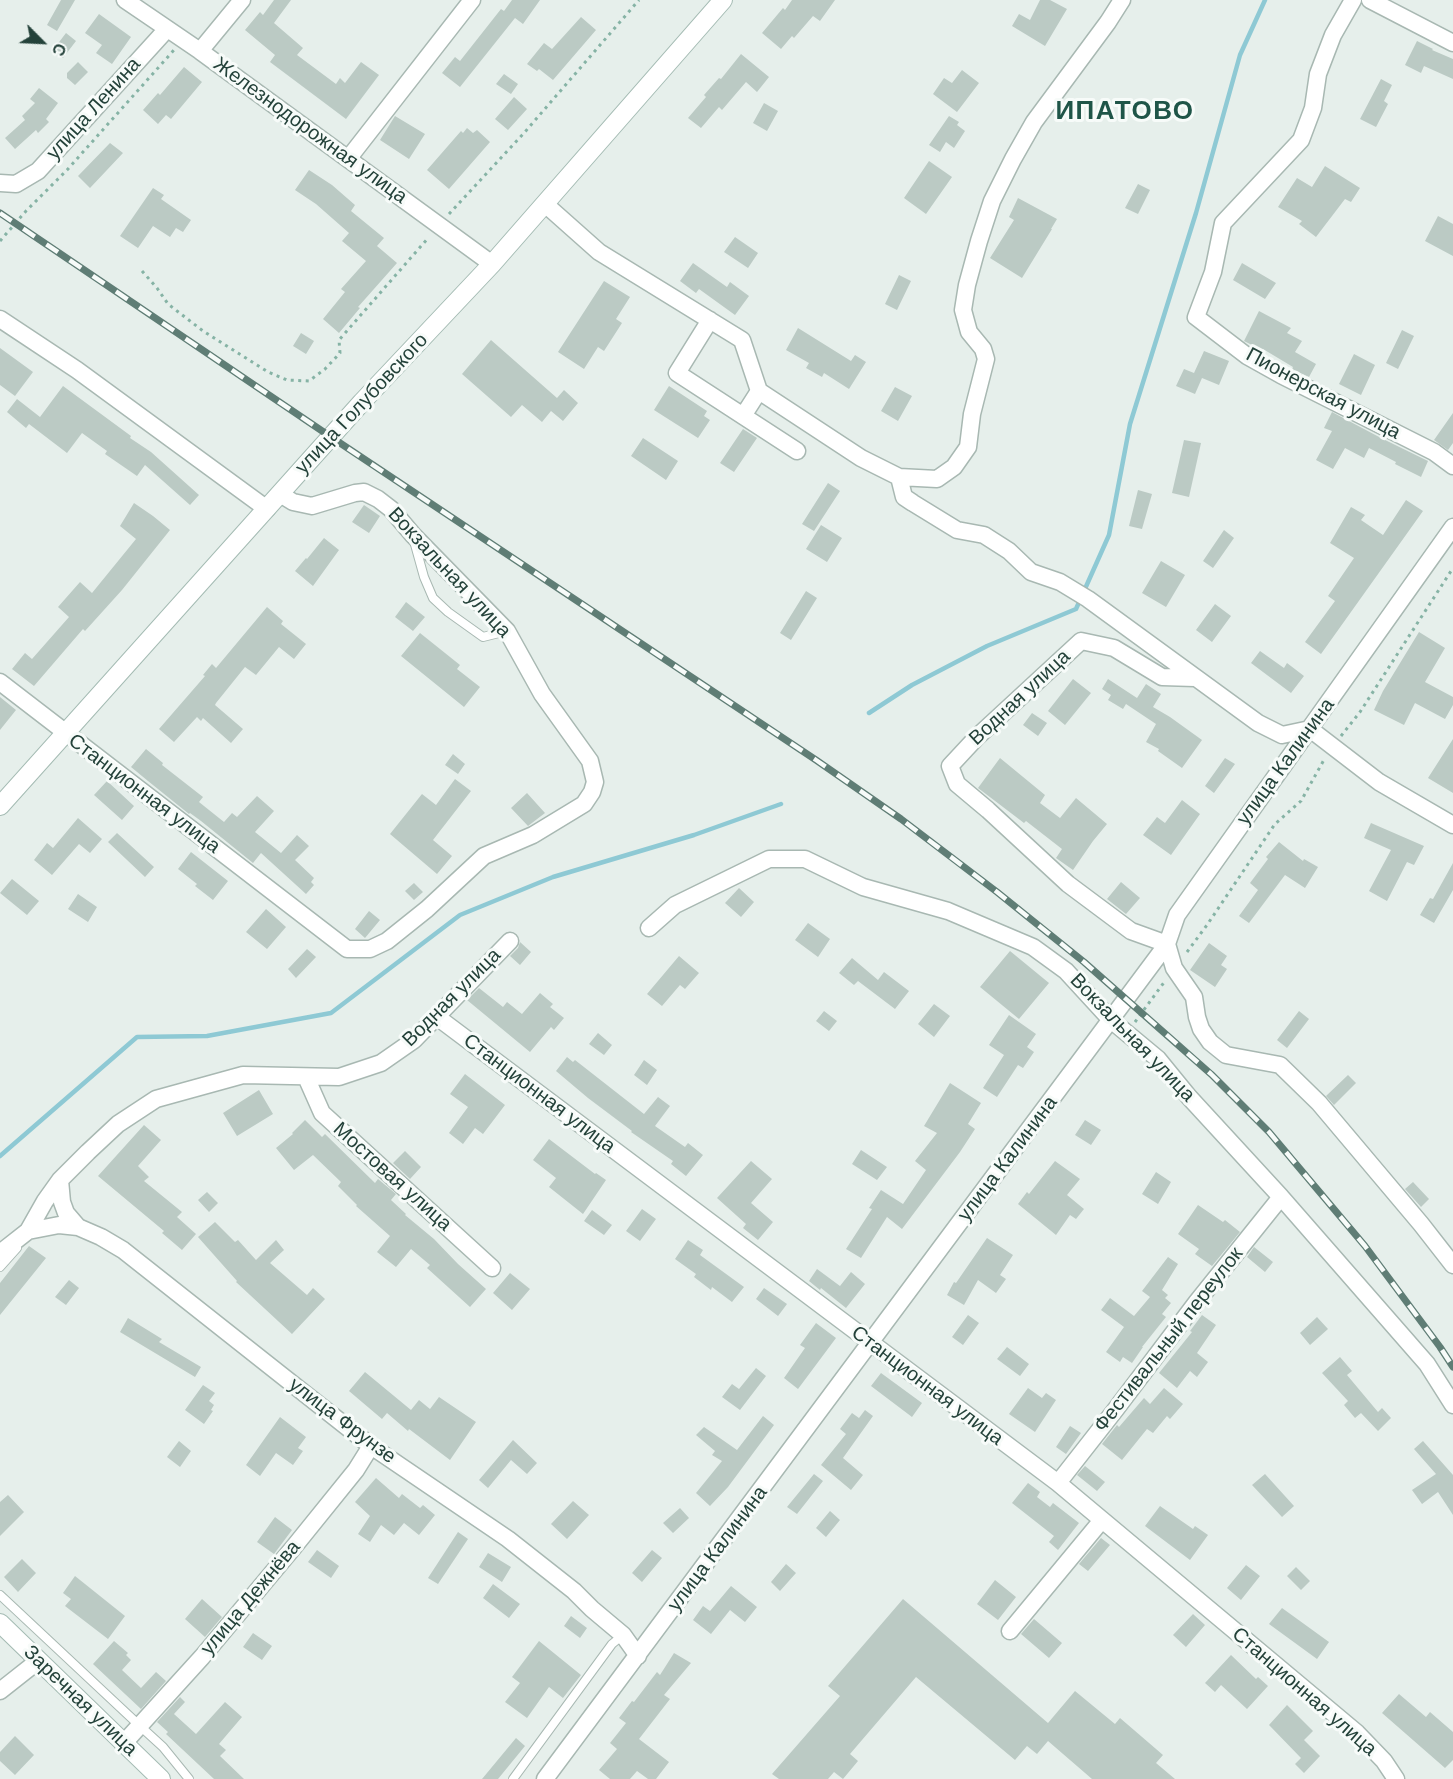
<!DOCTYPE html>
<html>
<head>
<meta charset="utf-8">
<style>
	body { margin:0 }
	#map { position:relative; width:1453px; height:1779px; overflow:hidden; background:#e6efeb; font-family:Helvetica,sans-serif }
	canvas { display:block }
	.north { position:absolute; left:12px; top:12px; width:60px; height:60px; -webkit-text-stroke:4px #f7fbf9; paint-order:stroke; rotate:114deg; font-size:16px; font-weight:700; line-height:24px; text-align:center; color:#24423a }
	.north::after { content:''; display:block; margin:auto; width:21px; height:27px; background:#24423a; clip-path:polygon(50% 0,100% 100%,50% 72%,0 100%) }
</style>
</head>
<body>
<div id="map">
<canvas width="1453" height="1779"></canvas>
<div class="north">С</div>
</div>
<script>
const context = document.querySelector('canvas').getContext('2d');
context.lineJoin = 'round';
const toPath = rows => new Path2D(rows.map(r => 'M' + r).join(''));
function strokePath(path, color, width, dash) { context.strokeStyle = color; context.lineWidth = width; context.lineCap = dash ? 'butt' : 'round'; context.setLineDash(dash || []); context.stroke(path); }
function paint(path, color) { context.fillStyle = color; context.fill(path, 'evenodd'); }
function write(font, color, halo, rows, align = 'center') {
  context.font = font + ' Helvetica,sans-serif'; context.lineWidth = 6; context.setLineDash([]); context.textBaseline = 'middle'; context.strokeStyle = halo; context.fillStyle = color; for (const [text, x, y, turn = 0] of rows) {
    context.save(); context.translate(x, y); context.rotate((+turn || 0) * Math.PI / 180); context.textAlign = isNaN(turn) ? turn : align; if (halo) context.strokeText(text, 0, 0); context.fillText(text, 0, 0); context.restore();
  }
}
strokePath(toPath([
	[869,713,912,685,987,646,1076,609,1109,535,1130,424,1196,213,1240,55,1265,0],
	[0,1156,137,1037,207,1036,331,1013,460,915,553,877,694,835,781,804]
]), '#8ec9d4', 4.5);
paint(toPath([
	[61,0,75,0,57,31,47,25],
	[274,0,291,0,274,23,303,48,297,55,336,84,340,78,345,83,361,62,379,75,346,119,270,62,275,55,245,30,260,12,263,15],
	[512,0,540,0,523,24,515,18,460,87,442,73,455,57,460,61,501,9,504,11],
	[792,0,835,0,820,21,813,16,794,38,792,36,781,49,762,33,783,8,785,10],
	[1040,0,1050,0,1067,9,1045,46,1012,26,1019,14,1030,20],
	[99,14,131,37,112,64,96,53,102,45,85,33],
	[581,17,596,30,553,80,539,69,537,71,527,64,544,43,552,49],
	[66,33,76,41,63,58,53,50],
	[1417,41,1433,49,1432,50,1453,59,1453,79,1424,66,1421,73,1405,65],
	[741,54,769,77,757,92,746,82,722,110,719,107,701,128,688,118,706,97,704,95,719,78,721,79],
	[78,62,88,72,75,85,67,78,67,73],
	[184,67,202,82,171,119,166,115,158,124,143,110,158,93,160,95],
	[962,70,979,83,957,112,933,94,944,78,952,83],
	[504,74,518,84,511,94,496,84],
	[1381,79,1392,85,1384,101,1388,104,1376,127,1360,119],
	[39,88,58,103,46,119,49,122,38,133,36,130,15,149,5,138,25,120,22,116,35,103,30,99],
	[514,97,527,109,508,130,495,119],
	[764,103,778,111,767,131,753,123],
	[395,116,425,134,409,159,380,140],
	[949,116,959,122,957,125,965,131,954,148,946,142,940,152,929,145],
	[467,128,473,133,477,130,490,142,449,189,427,170,461,131,463,133],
	[110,143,123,153,90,188,78,176],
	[929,161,952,177,926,214,904,198],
	[1325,166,1360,188,1351,202,1345,199,1316,237,1299,224,1302,221,1278,207,1297,178,1312,187],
	[309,170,332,185,355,205,351,211,384,238,377,246,397,263,358,307,360,308,339,333,323,319,345,292,341,289,366,261,342,241,349,233,316,204,295,190],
	[1138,184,1150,190,1138,214,1125,208],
	[153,188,164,195,161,199,191,220,183,232,176,228,170,237,153,226,138,248,120,236],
	[1018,198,1057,219,1051,229,1052,229,1022,278,990,258,1014,220,1009,217],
	[1438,216,1453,224,1453,256,1425,241],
	[735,237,758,253,748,268,724,252],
	[693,263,727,287,730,282,749,296,735,315,699,289,696,293,680,281],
	[1242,263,1276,283,1265,299,1233,280],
	[899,275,911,281,897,310,885,304],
	[604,281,630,297,616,319,622,323,604,351,598,347,584,369,558,352],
	[1259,311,1291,328,1287,333,1302,341,1295,352,1316,364,1309,377,1292,369,1293,367,1263,349,1262,350,1244,341],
	[798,328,851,361,855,355,866,362,849,389,824,373,822,377,806,368,809,363,786,350],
	[1402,330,1414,336,1398,369,1386,363],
	[301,333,314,341,306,354,293,346],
	[491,340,557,398,564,390,578,403,563,421,551,411,542,422,522,405,511,417,462,374],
	[0,348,33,372,15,396,0,385],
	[1204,351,1229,361,1219,385,1202,378,1195,394,1176,386,1184,369,1194,373],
	[1354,354,1375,365,1361,395,1339,384],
	[63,386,131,436,130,438,151,452,199,495,190,505,145,465,137,476,105,454,107,451,82,433,67,453,29,424,26,428,7,412,17,399,40,417],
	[669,386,707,411,704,416,710,420,698,438,654,410],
	[895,387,912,396,898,421,881,411],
	[1332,412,1381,438,1428,461,1421,477,1395,464,1396,462,1369,448,1364,458,1345,448,1333,469,1316,460,1332,431,1324,428],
	[1453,413,1453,443,1448,450,1434,440],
	[743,429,757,438,734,472,720,463],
	[643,438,678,461,666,480,631,456],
	[1184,440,1201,443,1189,497,1172,493],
	[828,483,840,491,814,531,802,524],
	[1138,490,1152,494,1142,529,1129,526],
	[1406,500,1423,511,1321,654,1305,642,1335,601,1328,596,1354,558,1330,543,1351,507,1365,515,1361,520,1383,535],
	[134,503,153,516,170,530,122,590,85,631,83,629,34,686,12,669,25,653,32,659,69,617,58,607,80,582,92,593,136,539,120,526],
	[364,505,380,516,369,533,352,522],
	[821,525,842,538,827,562,806,549],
	[1224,530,1234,538,1213,568,1203,561],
	[324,538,339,550,313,586,295,571,306,558,307,559],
	[1161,561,1185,575,1166,607,1142,593],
	[806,591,817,598,791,640,780,633],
	[406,602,425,617,413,631,395,617],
	[1215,604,1231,616,1212,642,1196,630],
	[267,607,283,621,281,624,306,644,294,659,279,647,256,675,245,667,216,703,215,705,243,729,231,743,203,718,201,721,197,717,174,742,159,729,205,676,203,675,212,664,216,668],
	[1419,632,1445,648,1425,682,1453,697,1453,705,1445,719,1415,703,1404,725,1374,710,1383,691],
	[420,633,460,665,457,669,480,687,464,707,401,656],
	[1260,651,1284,668,1287,663,1304,676,1291,693,1251,663],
	[1073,679,1091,693,1065,725,1048,711],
	[1108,679,1137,698,1146,684,1161,694,1153,707,1170,717,1202,740,1182,768,1158,751,1159,749,1146,742,1156,724,1126,704,1123,709,1108,700,1111,695,1102,689],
	[0,697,16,710,0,730],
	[1032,713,1047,723,1038,736,1023,725],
	[1453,739,1453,793,1428,778],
	[146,749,163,763,162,765,203,797,199,802,224,822,232,813,237,817,257,796,274,811,255,832,281,853,297,835,309,846,295,860,314,878,311,882,314,885,306,894,261,853,253,863,201,821,190,813,189,814,148,781,131,767],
	[453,754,465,764,458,774,445,765],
	[1000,758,1045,795,1040,803,1060,818,1076,798,1107,824,1093,841,1073,870,1056,858,1062,849,1026,821,1024,823,978,788],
	[1225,758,1235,764,1214,793,1205,786],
	[455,779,471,791,433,840,452,856,437,874,390,834,422,794,436,805],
	[107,781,134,806,122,820,94,795],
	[527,793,545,813,528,826,511,808],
	[1182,800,1200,814,1171,855,1143,835,1157,817,1165,823],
	[78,818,102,839,90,853,79,844,52,875,34,860,47,843,53,848],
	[1371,823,1424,846,1414,865,1407,862,1387,901,1369,891,1391,850,1364,838],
	[117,833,154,867,145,877,108,842],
	[1279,842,1303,861,1304,859,1318,867,1305,888,1285,875,1249,923,1239,916,1258,890,1250,883,1268,859,1266,857],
	[191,852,228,881,213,900,195,886,197,884,178,869],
	[1453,863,1453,890,1434,923,1420,915,1430,898,1433,899],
	[12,879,39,901,27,915,0,893],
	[1121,882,1140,898,1126,914,1107,899],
	[414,883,423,892,414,900,405,891],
	[739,888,754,902,741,917,725,903],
	[78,894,97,907,88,922,68,909],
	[266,909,286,927,267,949,246,932],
	[369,911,380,920,365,938,355,929],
	[808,923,830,939,818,957,795,940],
	[520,942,531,952,520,965,510,956,518,948],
	[1209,943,1227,956,1221,965,1227,969,1215,987,1190,970],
	[307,949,316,957,296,978,288,969],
	[1010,951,1049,983,1019,1019,980,987],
	[679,956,699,973,685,989,680,985,662,1006,647,994],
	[852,958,878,980,884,972,909,991,895,1009,858,981,854,985,839,973],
	[479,988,503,1007,507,1002,522,1014,540,993,553,1004,550,1007,564,1018,554,1030,551,1027,530,1052,467,1000],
	[934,1004,950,1016,934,1037,918,1024],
	[824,1011,837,1021,829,1031,816,1021],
	[1299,1011,1309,1019,1287,1048,1277,1040],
	[1009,1015,1036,1034,1027,1047,1034,1052,1023,1068,1018,1065,997,1097,983,1088,1004,1055,989,1045],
	[598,1033,612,1045,604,1055,589,1044],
	[567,1057,573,1062,575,1060,644,1114,658,1097,670,1106,655,1126,685,1147,688,1143,703,1155,686,1176,671,1164,673,1161,631,1132,632,1131,588,1098,556,1071],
	[644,1060,657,1070,647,1085,634,1075],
	[465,1074,505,1105,483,1134,475,1128,463,1144,449,1133,468,1107,450,1094],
	[1348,1075,1356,1083,1334,1105,1326,1096],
	[950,1083,981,1103,968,1124,975,1129,960,1152,902,1229,887,1217,861,1258,846,1249,872,1209,869,1208,881,1190,903,1204,926,1170,915,1161,937,1133,924,1126],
	[259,1090,273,1114,237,1136,223,1113],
	[305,1120,322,1137,325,1134,375,1183,378,1179,396,1194,391,1200,406,1214,405,1215,434,1239,458,1264,486,1289,470,1307,427,1268,430,1265,411,1249,396,1267,377,1252,390,1236,356,1206,357,1205,338,1186,341,1182,313,1155,294,1170,276,1148,293,1134,292,1133],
	[1085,1120,1101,1130,1091,1145,1075,1135],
	[144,1125,161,1140,138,1166,149,1177,144,1181,182,1212,177,1217,196,1234,182,1250,162,1233,164,1231,98,1176],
	[549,1139,595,1174,596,1173,606,1180,583,1214,549,1187,556,1178,533,1160],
	[861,1150,887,1167,877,1180,852,1164],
	[405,1151,421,1167,410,1179,393,1163],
	[751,1161,772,1179,751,1203,773,1222,758,1240,743,1228,746,1224,717,1198],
	[1055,1161,1080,1179,1067,1195,1084,1209,1076,1219,1070,1215,1056,1235,1018,1204,1027,1192,1029,1194],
	[1156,1172,1171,1182,1158,1204,1142,1194],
	[1413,1182,1429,1199,1421,1207,1405,1189],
	[207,1192,218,1203,209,1212,198,1200],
	[1198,1205,1223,1222,1225,1220,1240,1232,1212,1266,1195,1254,1199,1249,1178,1234],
	[642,1209,656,1219,640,1241,626,1231],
	[592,1210,612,1225,604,1235,584,1221],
	[215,1222,235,1242,238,1240,256,1260,276,1240,284,1250,270,1263,307,1295,313,1288,325,1299,292,1334,236,1282,237,1281,198,1237],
	[987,1238,1013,1255,1000,1275,1006,1279,996,1293,978,1280,964,1305,947,1295,954,1282,956,1283],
	[688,1240,703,1250,700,1255,744,1287,732,1302,712,1287,711,1290,694,1277,696,1274,675,1259],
	[29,1246,46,1258,0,1315,0,1283],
	[1254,1247,1273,1262,1265,1272,1247,1257],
	[1168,1257,1178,1264,1162,1290,1168,1295,1165,1298,1171,1303,1162,1314,1166,1317,1142,1347,1143,1347,1132,1363,1123,1357,1120,1362,1106,1352,1124,1327,1101,1310,1110,1298,1134,1316,1150,1297,1142,1291],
	[817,1269,840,1286,851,1272,865,1284,846,1308,821,1288,820,1290,809,1281],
	[510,1273,530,1289,512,1310,493,1293],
	[69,1280,79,1288,66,1305,55,1297],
	[764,1288,787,1304,778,1316,756,1299],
	[968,1315,979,1323,963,1345,952,1337],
	[1202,1315,1216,1325,1197,1353,1208,1362,1197,1377,1190,1371,1177,1388,1159,1373,1192,1332,1190,1331],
	[1317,1317,1328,1329,1310,1345,1300,1333],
	[128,1318,162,1339,159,1342,201,1367,195,1377,120,1332],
	[816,1323,836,1338,798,1389,784,1378,805,1348,800,1345],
	[1007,1347,1029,1364,1020,1376,997,1359],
	[1340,1357,1352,1371,1347,1375,1378,1412,1382,1408,1391,1418,1378,1431,1361,1413,1355,1418,1344,1405,1348,1401,1322,1373],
	[756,1368,766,1376,740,1410,722,1397,732,1384,739,1389],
	[365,1372,411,1410,419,1400,430,1409,439,1397,476,1422,450,1460,409,1429,408,1431,387,1413,382,1419,349,1391],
	[881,1373,922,1403,912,1417,871,1386],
	[203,1385,215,1393,209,1401,214,1405,211,1410,213,1411,204,1424,185,1410],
	[1028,1388,1042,1398,1046,1393,1056,1400,1035,1432,1009,1414],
	[1164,1388,1183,1404,1170,1419,1167,1416,1153,1433,1147,1429,1122,1460,1102,1444,1117,1425,1119,1427,1144,1398,1150,1404],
	[865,1410,873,1416,843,1458,863,1475,851,1490,821,1465,846,1434,840,1429,852,1413,859,1418],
	[763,1416,774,1425,728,1487,710,1506,696,1493,722,1461,712,1455,715,1451,696,1435,704,1427,737,1450],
	[280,1417,306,1437,298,1448,303,1451,293,1465,276,1453,260,1476,246,1465],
	[1070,1426,1081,1433,1066,1454,1056,1447],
	[513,1440,537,1463,527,1474,511,1460,488,1488,479,1480],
	[179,1441,191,1451,180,1467,167,1457],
	[1423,1441,1453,1475,1453,1515,1438,1492,1422,1504,1412,1490,1436,1474,1414,1449],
	[1085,1466,1105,1482,1097,1491,1077,1475],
	[814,1474,823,1481,797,1514,787,1507],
	[1265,1474,1294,1506,1282,1517,1252,1485],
	[376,1478,399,1498,402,1494,420,1508,423,1505,435,1515,419,1535,404,1523,394,1535,381,1525,370,1542,358,1534,370,1516,355,1502],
	[1028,1483,1040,1492,1037,1497,1050,1507,1053,1503,1079,1523,1058,1550,1049,1542,1054,1536,1012,1503],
	[8,1495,24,1512,0,1536,0,1502],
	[573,1501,589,1515,567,1539,551,1524],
	[1160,1506,1193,1529,1195,1526,1208,1535,1190,1560,1145,1526],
	[680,1508,689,1518,673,1533,663,1523],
	[830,1511,840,1520,826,1537,816,1528],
	[275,1517,292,1530,274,1554,257,1542],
	[458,1532,468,1539,438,1584,428,1578],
	[1101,1538,1110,1545,1088,1571,1079,1564],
	[317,1550,339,1566,331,1578,308,1562],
	[652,1550,662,1558,642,1582,632,1573],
	[488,1553,511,1567,502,1582,479,1567],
	[22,1559,36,1573,18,1592,4,1577],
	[786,1564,796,1573,780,1591,771,1582],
	[1246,1565,1260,1576,1241,1600,1227,1588],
	[1296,1567,1310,1581,1301,1590,1287,1576],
	[75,1576,125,1616,108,1639,65,1606,71,1599,63,1593],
	[995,1580,1016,1597,998,1620,977,1604],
	[493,1584,520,1604,509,1618,483,1598],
	[731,1586,757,1607,745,1622,730,1610,711,1634,693,1620,703,1606,710,1611],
	[202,1599,222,1617,205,1637,185,1619],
	[903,1599,1048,1723,1075,1691,1115,1724,1120,1718,1163,1755,1156,1763,1175,1779,1092,1779,1048,1741,1037,1754,1027,1746,1015,1760,916,1677,850,1754,858,1761,843,1779,834,1772,828,1779,779,1779,772,1774,840,1696,828,1686],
	[1282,1608,1329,1642,1317,1659,1269,1624],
	[1193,1614,1205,1625,1186,1647,1173,1635],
	[571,1616,587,1628,580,1638,564,1626],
	[1034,1619,1062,1643,1049,1658,1021,1634],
	[253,1633,272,1646,262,1660,243,1647],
	[114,1641,128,1653,126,1655,131,1660,122,1670,141,1688,156,1672,166,1681,141,1709,93,1664],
	[539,1641,581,1675,563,1698,549,1687,527,1718,505,1702,520,1683,512,1677],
	[674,1653,691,1663,664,1695,670,1699,639,1739,669,1762,656,1779,648,1779,637,1771,630,1779,610,1779,599,1770,617,1749,610,1743,626,1723,619,1718,632,1701,634,1702,657,1672,660,1675],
	[1231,1655,1256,1679,1258,1677,1268,1686,1247,1709,1221,1685,1215,1692,1205,1683],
	[1399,1694,1426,1717,1430,1712,1453,1732,1453,1760,1445,1768,1382,1713],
	[180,1697,185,1702,174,1714,196,1734,225,1702,242,1717,219,1744,226,1750,220,1756,244,1779,214,1779,166,1734,168,1732,157,1722],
	[1287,1705,1313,1731,1304,1740,1320,1756,1304,1773,1295,1764,1301,1758,1269,1725],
	[15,1736,34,1755,15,1775,0,1761,0,1752],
	[516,1738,525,1746,498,1779,482,1779]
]), '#bbcac4');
const lane = toPath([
	[414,541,424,577,433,598,448,612,483,637,507,631],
	[0,1267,17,1248],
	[0,1595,140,1726,163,1747,189,1779],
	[513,1779,612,1644,623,1635]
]);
const street = toPath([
	[125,0,200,51,492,264],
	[1353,0,1333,35,1318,74,1313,108,1301,140,1223,223,1213,272,1196,317,1247,356,1281,375,1434,452,1453,466],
	[1370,0,1453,43],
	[200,51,242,0],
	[348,159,472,0],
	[0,183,16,184,38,171,167,29],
	[545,204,599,252,742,340,759,391,861,458,899,477,937,479,954,467,968,447,972,414,986,359,983,349,969,332,963,310,967,285,979,241,992,201,1013,159,1034,122,1108,22,1122,0],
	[0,319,77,370,267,509],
	[710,320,677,373,797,451],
	[743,416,759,391],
	[899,477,904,497,913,503,957,530,984,535,1009,551,1031,572,1060,582,1088,599,1258,723,1282,735,1310,729,1379,782,1453,825],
	[1195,678,1162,677,1114,648,1081,641,977,737,950,766,957,784,988,810,1068,884,1131,931,1167,944,1174,968,1194,997,1197,1017,1201,1029,1210,1042,1226,1055,1280,1065,1319,1103,1421,1224,1453,1265],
	[0,682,347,949,370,949,387,941,427,909,484,856,533,835,584,804,592,792,595,782,590,761,542,694,507,631,413,535,391,509,378,499,364,492,355,493,312,506,293,502,280,494],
	[649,928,675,905,769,859,805,859,863,887,948,911,1033,947,1066,971,1111,1020,1158,1059,1189,1097,1281,1197,1427,1364,1453,1405],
	[437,1017,1058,1483,1357,1733,1384,1761,1396,1779],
	[306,1077,322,1113,492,1268],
	[60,1180,62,1202,66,1213,78,1227],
	[28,1231,59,1225,78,1227,101,1237,123,1250,371,1446,508,1539,574,1591,592,1609,623,1635,638,1656],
	[0,1253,28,1231,45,1201,60,1180,88,1152,118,1124,156,1099,243,1075,339,1077,381,1063,414,1040,510,941],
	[1058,1483,1116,1409,1196,1303,1281,1197],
	[1010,1631,1102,1520],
	[0,1691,38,1661],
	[123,1744,202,1657,293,1548,356,1470,371,1446],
	[545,1779,1167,944,1177,915,1453,527]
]);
const secondary = toPath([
	[0,806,362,402,492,264,723,0],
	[0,1623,161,1779]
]);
strokePath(lane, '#a8b8b2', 10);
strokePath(street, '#a8b8b2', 19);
strokePath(secondary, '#a4bbb3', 20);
strokePath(toPath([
	[449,214,524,133,639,0],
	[0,241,26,211,67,170,174,50],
	[142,271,157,288,168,304,203,331,268,372,287,380,309,381,325,369,340,353,339,340,429,237],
	[1341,736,1360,712,1453,568],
	[1187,952,1207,925,1275,824,1301,801,1325,758],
	[1135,1022,1165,981]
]), '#86b3a5', 3, [3, 4.5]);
strokePath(lane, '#fff', 8);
strokePath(street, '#fff', 16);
strokePath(secondary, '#fff', 18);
const rail = toPath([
	[0,213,331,437,816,760,901,819,997,892,1084,962,1211,1074,1269,1132,1365,1246,1440,1347,1453,1367]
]);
strokePath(rail, '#5f7d75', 7);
strokePath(rail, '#f7fbf9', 4.5, [14]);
write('20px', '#24423a', '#f7fbf9', [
	["улица Ленина",94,109,-48],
	["Железнодорожная улица",310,131,36],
	["Пионерская улица",1323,394,28],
	["улица Голубовского",362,404,-47],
	["Вокзальная улица",449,573,47],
	["Водная улица",1020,698,-43],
	["улица Калинина",1286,762,-54],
	["Станционная улица",144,794,37],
	["Водная улица",452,998,-45],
	["Вокзальная улица",1132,1038,46],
	["Станционная улица",539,1094,37],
	["улица Калинина",1008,1159,-53],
	["Мостовая улица",392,1177,42],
	["Фестивальный переулок",1169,1340,-52],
	["Станционная улица",927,1386,37],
	["улица Фрунзе",342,1421,37],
	["улица Калинина",718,1549,-53],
	["улица Дежнёва",251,1598,-50],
	["Станционная улица",1304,1692,41],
	["Заречная улица",80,1701,44]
]);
context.letterSpacing = '1.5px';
write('bold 26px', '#1f5548', '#f7fbf9', [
	["ИПАТОВО",1125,112]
]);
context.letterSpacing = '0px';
</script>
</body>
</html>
